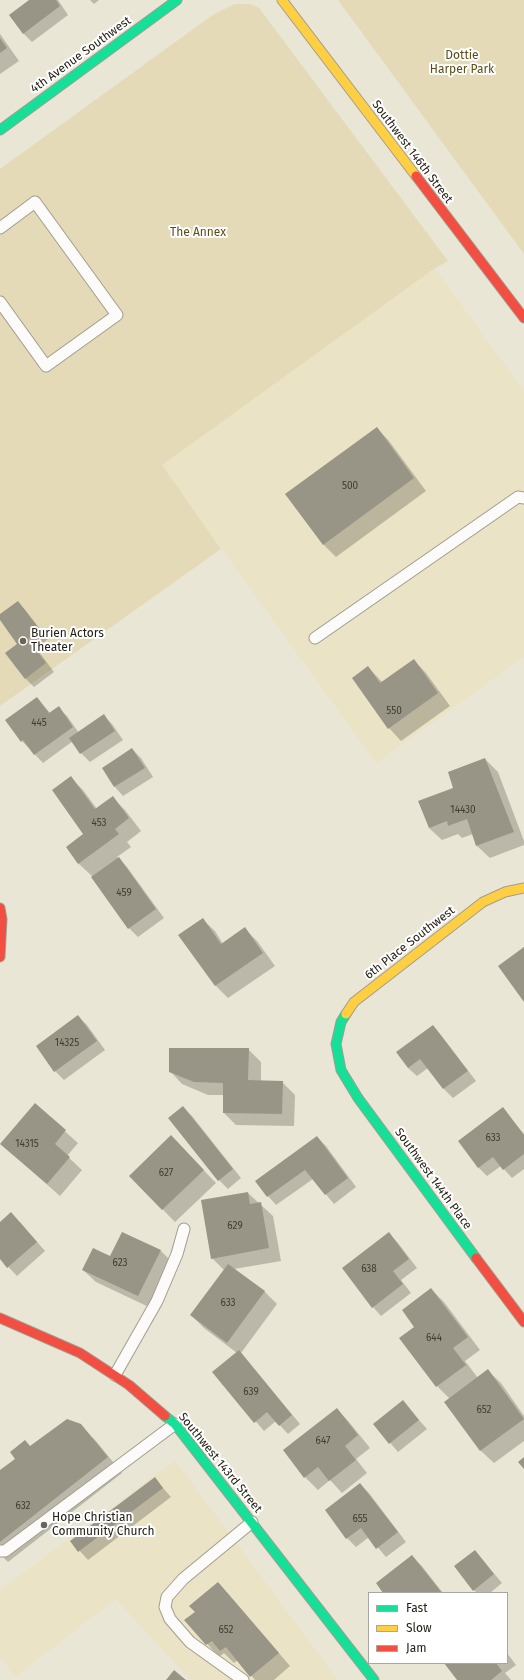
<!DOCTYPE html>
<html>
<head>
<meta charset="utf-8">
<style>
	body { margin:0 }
	#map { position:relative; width:524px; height:1680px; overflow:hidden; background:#eae6d5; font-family:"Fira Sans",sans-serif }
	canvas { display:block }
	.legend { position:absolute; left:368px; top:1592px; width:140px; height:72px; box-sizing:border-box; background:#fff; border:1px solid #a7a6a1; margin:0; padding:5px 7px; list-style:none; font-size:12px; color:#242015 }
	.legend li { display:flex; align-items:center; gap:8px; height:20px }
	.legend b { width:20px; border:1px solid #a7a6a1 }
</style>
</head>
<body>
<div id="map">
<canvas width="524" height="1680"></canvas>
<ul class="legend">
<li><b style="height:5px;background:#16e098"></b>Fast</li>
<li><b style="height:5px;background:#ffcf43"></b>Slow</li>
<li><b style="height:5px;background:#f24e42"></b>Jam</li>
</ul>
</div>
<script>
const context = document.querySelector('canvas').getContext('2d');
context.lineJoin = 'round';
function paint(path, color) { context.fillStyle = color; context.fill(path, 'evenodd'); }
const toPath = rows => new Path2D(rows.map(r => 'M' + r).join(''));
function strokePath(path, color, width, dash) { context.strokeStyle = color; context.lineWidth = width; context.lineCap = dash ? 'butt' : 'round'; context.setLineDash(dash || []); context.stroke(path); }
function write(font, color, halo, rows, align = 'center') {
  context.font = font + ' "Fira Sans",sans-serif'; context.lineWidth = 4; context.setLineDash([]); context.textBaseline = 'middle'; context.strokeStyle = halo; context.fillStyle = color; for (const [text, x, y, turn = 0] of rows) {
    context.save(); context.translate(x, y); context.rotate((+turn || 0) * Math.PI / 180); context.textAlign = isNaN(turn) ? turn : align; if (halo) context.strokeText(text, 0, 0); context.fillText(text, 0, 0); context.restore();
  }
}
paint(toPath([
	[435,268,524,391,524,657,376,763,161,465],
	[175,1460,338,1680,190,1680,116,1599,15,1677,0,1657,0,1590]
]), '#ebe3c6');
paint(toPath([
	[338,0,524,0,524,254],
	[235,4,250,4,259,8,448,261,435,268,162,465,221,549,0,706,0,169,214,14]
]), '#e4dab7');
paint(toPath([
	[31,0,58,0,68,15,32,42,23,33],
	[90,0,99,0,94,4],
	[0,34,19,61,0,74],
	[377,428,389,441,426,491,336,557,324,545,286,494],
	[18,602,26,611,48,639,36,648,54,672,34,687,26,679,6,653,19,644,0,619,0,615],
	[414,660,426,673,450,706,401,741,389,728,368,667,383,683],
	[37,698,50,713,58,708,67,716,79,733,104,716,112,724,123,740,90,762,81,753,73,741,43,763,22,741],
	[132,749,141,758,153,777,123,796,115,787,103,768],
	[485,759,498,772,524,841,524,845,490,858,477,846,473,834,462,838,458,834,442,840,429,828,454,788],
	[70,777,83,790,97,809,113,798,125,810,141,831,127,842,131,847,117,857,127,867,164,918,138,937,129,928,92,876,79,864,67,847,85,834],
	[202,919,215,931,223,944,245,929,257,941,275,966,228,998,216,986,180,935],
	[78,1016,87,1025,105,1050,64,1080,55,1071,37,1046],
	[433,1026,441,1035,476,1081,453,1098,444,1089,428,1068,417,1076,408,1068],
	[248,1049,261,1062,261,1082,282,1082,295,1095,294,1126,236,1125,224,1113,224,1095,208,1095,182,1084,170,1071],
	[35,1105,78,1143,67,1156,82,1170,60,1196,1,1144],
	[183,1107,192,1116,241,1178,228,1189,219,1180],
	[503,1109,524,1134,524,1169,512,1178,501,1166,487,1176,478,1167],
	[317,1137,326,1146,356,1187,334,1204,313,1179,276,1205,268,1196],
	[183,1149,216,1183,175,1222,130,1176],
	[248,1193,273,1216,281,1261,234,1269,264,1291,277,1304,241,1353,300,1424,288,1434,276,1421,264,1431,213,1372,237,1353,204,1328,191,1315,224,1270,212,1258],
	[20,1222,45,1251,17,1276,0,1258,0,1223],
	[123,1233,161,1251,173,1263,151,1308,96,1282,83,1270,110,1258],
	[389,1234,398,1243,417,1268,401,1280,411,1293,381,1316,373,1307],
	[431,1289,444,1302,480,1350,465,1361,478,1378,488,1371,501,1383,524,1416,524,1441,494,1463,481,1451,445,1402,450,1399,437,1386,415,1327],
	[403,1402,427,1429,398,1452,375,1425],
	[337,1409,349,1422,370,1448,356,1459,367,1473,342,1493,330,1480,318,1490,305,1477,284,1450],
	[80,1425,96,1441,122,1473,8,1562,0,1554,0,1471,31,1447],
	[155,1479,171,1497,88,1560,71,1541],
	[360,1484,369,1493,406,1542,386,1557,369,1537,356,1547,347,1538],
	[475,1551,502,1583,490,1593,477,1593,474,1590],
	[412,1556,421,1565,443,1593,384,1593],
	[218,1583,230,1596,290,1666,274,1680,255,1680,238,1660,234,1663,224,1653,219,1657,186,1620,196,1612],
	[507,1653,516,1665,505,1673,511,1680,459,1680,445,1663,507,1663]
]), '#0003');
paint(toPath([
	[29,0,56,0,60,6,23,34,9,15],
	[0,38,7,48,0,53],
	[377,427,414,478,323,545,285,494],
	[18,601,40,630,28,639,46,663,25,679,5,653,17,644,0,620,0,614],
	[414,659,438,693,388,729,352,678,368,666,380,683],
	[37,697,49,713,59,706,73,727,34,755,23,740,21,742,5,720],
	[104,714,115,731,80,754,69,738],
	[132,748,145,768,114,787,102,768],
	[485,758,514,832,476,846,467,819,448,826,447,821,429,828,418,801,453,788,448,772],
	[71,776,95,809,113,796,129,818,115,829,119,834,78,864,66,847,83,834,52,790],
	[119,857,156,909,128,929,91,877],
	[203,918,221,944,245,927,263,953,215,986,178,935],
	[524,947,524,1002,498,966],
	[78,1015,97,1041,54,1072,36,1046],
	[433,1025,468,1071,443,1089,420,1059,408,1068,396,1052],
	[169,1048,249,1048,248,1080,283,1081,282,1114,223,1113,223,1083,194,1082,169,1072],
	[35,1103,66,1130,55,1144,70,1157,47,1184,0,1144],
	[183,1106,233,1169,218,1181,168,1118],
	[503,1107,524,1135,524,1154,503,1170,493,1157,478,1168,458,1141],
	[171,1135,204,1170,162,1210,129,1176],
	[317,1136,348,1178,325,1195,305,1170,267,1197,255,1181],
	[248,1192,250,1204,261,1202,269,1248,211,1259,201,1200],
	[11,1212,37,1242,7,1268,0,1259,0,1222],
	[122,1232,161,1250,138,1296,82,1270,93,1248,110,1256],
	[389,1232,409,1259,393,1271,403,1284,372,1308,342,1268],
	[228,1264,265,1291,227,1343,190,1315],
	[431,1288,468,1337,453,1348,466,1365,436,1387,399,1338,414,1327,402,1310],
	[239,1350,292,1415,279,1426,267,1412,254,1423,212,1372],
	[488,1369,524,1419,480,1451,444,1402],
	[403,1400,419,1420,389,1444,373,1424],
	[337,1408,358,1435,345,1446,356,1460,329,1481,318,1467,304,1478,283,1450],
	[67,1419,81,1424,108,1457,0,1542,0,1470,15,1459,10,1452,25,1440,30,1446],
	[524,1457,524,1469,518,1462],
	[155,1477,163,1488,78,1552,70,1541],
	[360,1483,398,1532,376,1549,361,1528,346,1539,325,1510],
	[475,1550,494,1574,473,1591,454,1566],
	[412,1555,442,1593,383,1593,376,1583],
	[218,1582,279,1653,250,1677,226,1647,220,1651,212,1641,206,1645,184,1620,195,1612,189,1606],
	[444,1663,496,1663,502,1671,491,1680,457,1680],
	[174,1670,186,1680,166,1680]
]), '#989587');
const lane = toPath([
	[0,228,35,202,117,315,46,366,0,302],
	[315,638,518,497,524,498],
	[115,1375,157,1301,177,1254,184,1229],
	[0,1551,5,1551,175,1424],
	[243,1680,190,1642,170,1619,165,1607,167,1597,183,1579,252,1522]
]);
const fast = toPath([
	[0,130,177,0],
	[346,1014,341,1022,336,1044,341,1070,358,1098,476,1258],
	[165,1416,175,1424,374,1680]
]);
const slow = toPath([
	[282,0,416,176],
	[346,1014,354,1002,483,902,505,892,524,888]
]);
const jam = toPath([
	[416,176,524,318],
	[0,908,2,919,0,957],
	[476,1258,524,1322],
	[0,1318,80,1353,129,1385,165,1416]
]);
strokePath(lane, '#a09d90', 13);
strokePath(fast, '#a09d90', 11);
strokePath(slow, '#a09d90', 11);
strokePath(jam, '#a09d90', 11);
strokePath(lane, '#fcfbf9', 11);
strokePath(fast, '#16e098', 9);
strokePath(slow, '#ffcf43', 9);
strokePath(jam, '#f24e42', 9);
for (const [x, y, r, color] of [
	[23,641,4,"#696558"],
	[44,1525,4,"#696558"]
]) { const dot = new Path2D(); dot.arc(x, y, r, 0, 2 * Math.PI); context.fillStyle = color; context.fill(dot); strokePath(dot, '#fff', 1.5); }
write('10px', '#413d32', null, [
	["500",350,486],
	["550",394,711],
	["445",39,723],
	["14430",463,810],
	["453",99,823],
	["459",124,893],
	["14325",67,1043],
	["633",493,1138],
	["14315",27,1144],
	["627",166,1173],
	["629",235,1226],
	["623",120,1263],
	["638",369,1269],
	["633",228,1303],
	["644",434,1338],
	["639",251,1392],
	["652",484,1410],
	["647",323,1441],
	["632",23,1506],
	["655",360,1519],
	["652",226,1630]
]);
write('12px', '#242015', '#fff', [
	["4th Avenue Southwest",81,55,-36],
	["Southwest 146th Street",412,152,53],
	["6th Place Southwest",410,943,-38],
	["Southwest 144th Place",433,1179,54],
	["Southwest 143rd Street",220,1463,51]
]);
write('12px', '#5d4e16', '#fff', [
	["Dottie",462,56],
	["Harper Park",462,70],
	["The Annex",198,233]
]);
write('12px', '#242015', '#fff', [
	["Burien Actors",31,634],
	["Theater",31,648],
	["Hope Christian",52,1518],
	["Community Church",52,1532]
], 'left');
</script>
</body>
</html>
